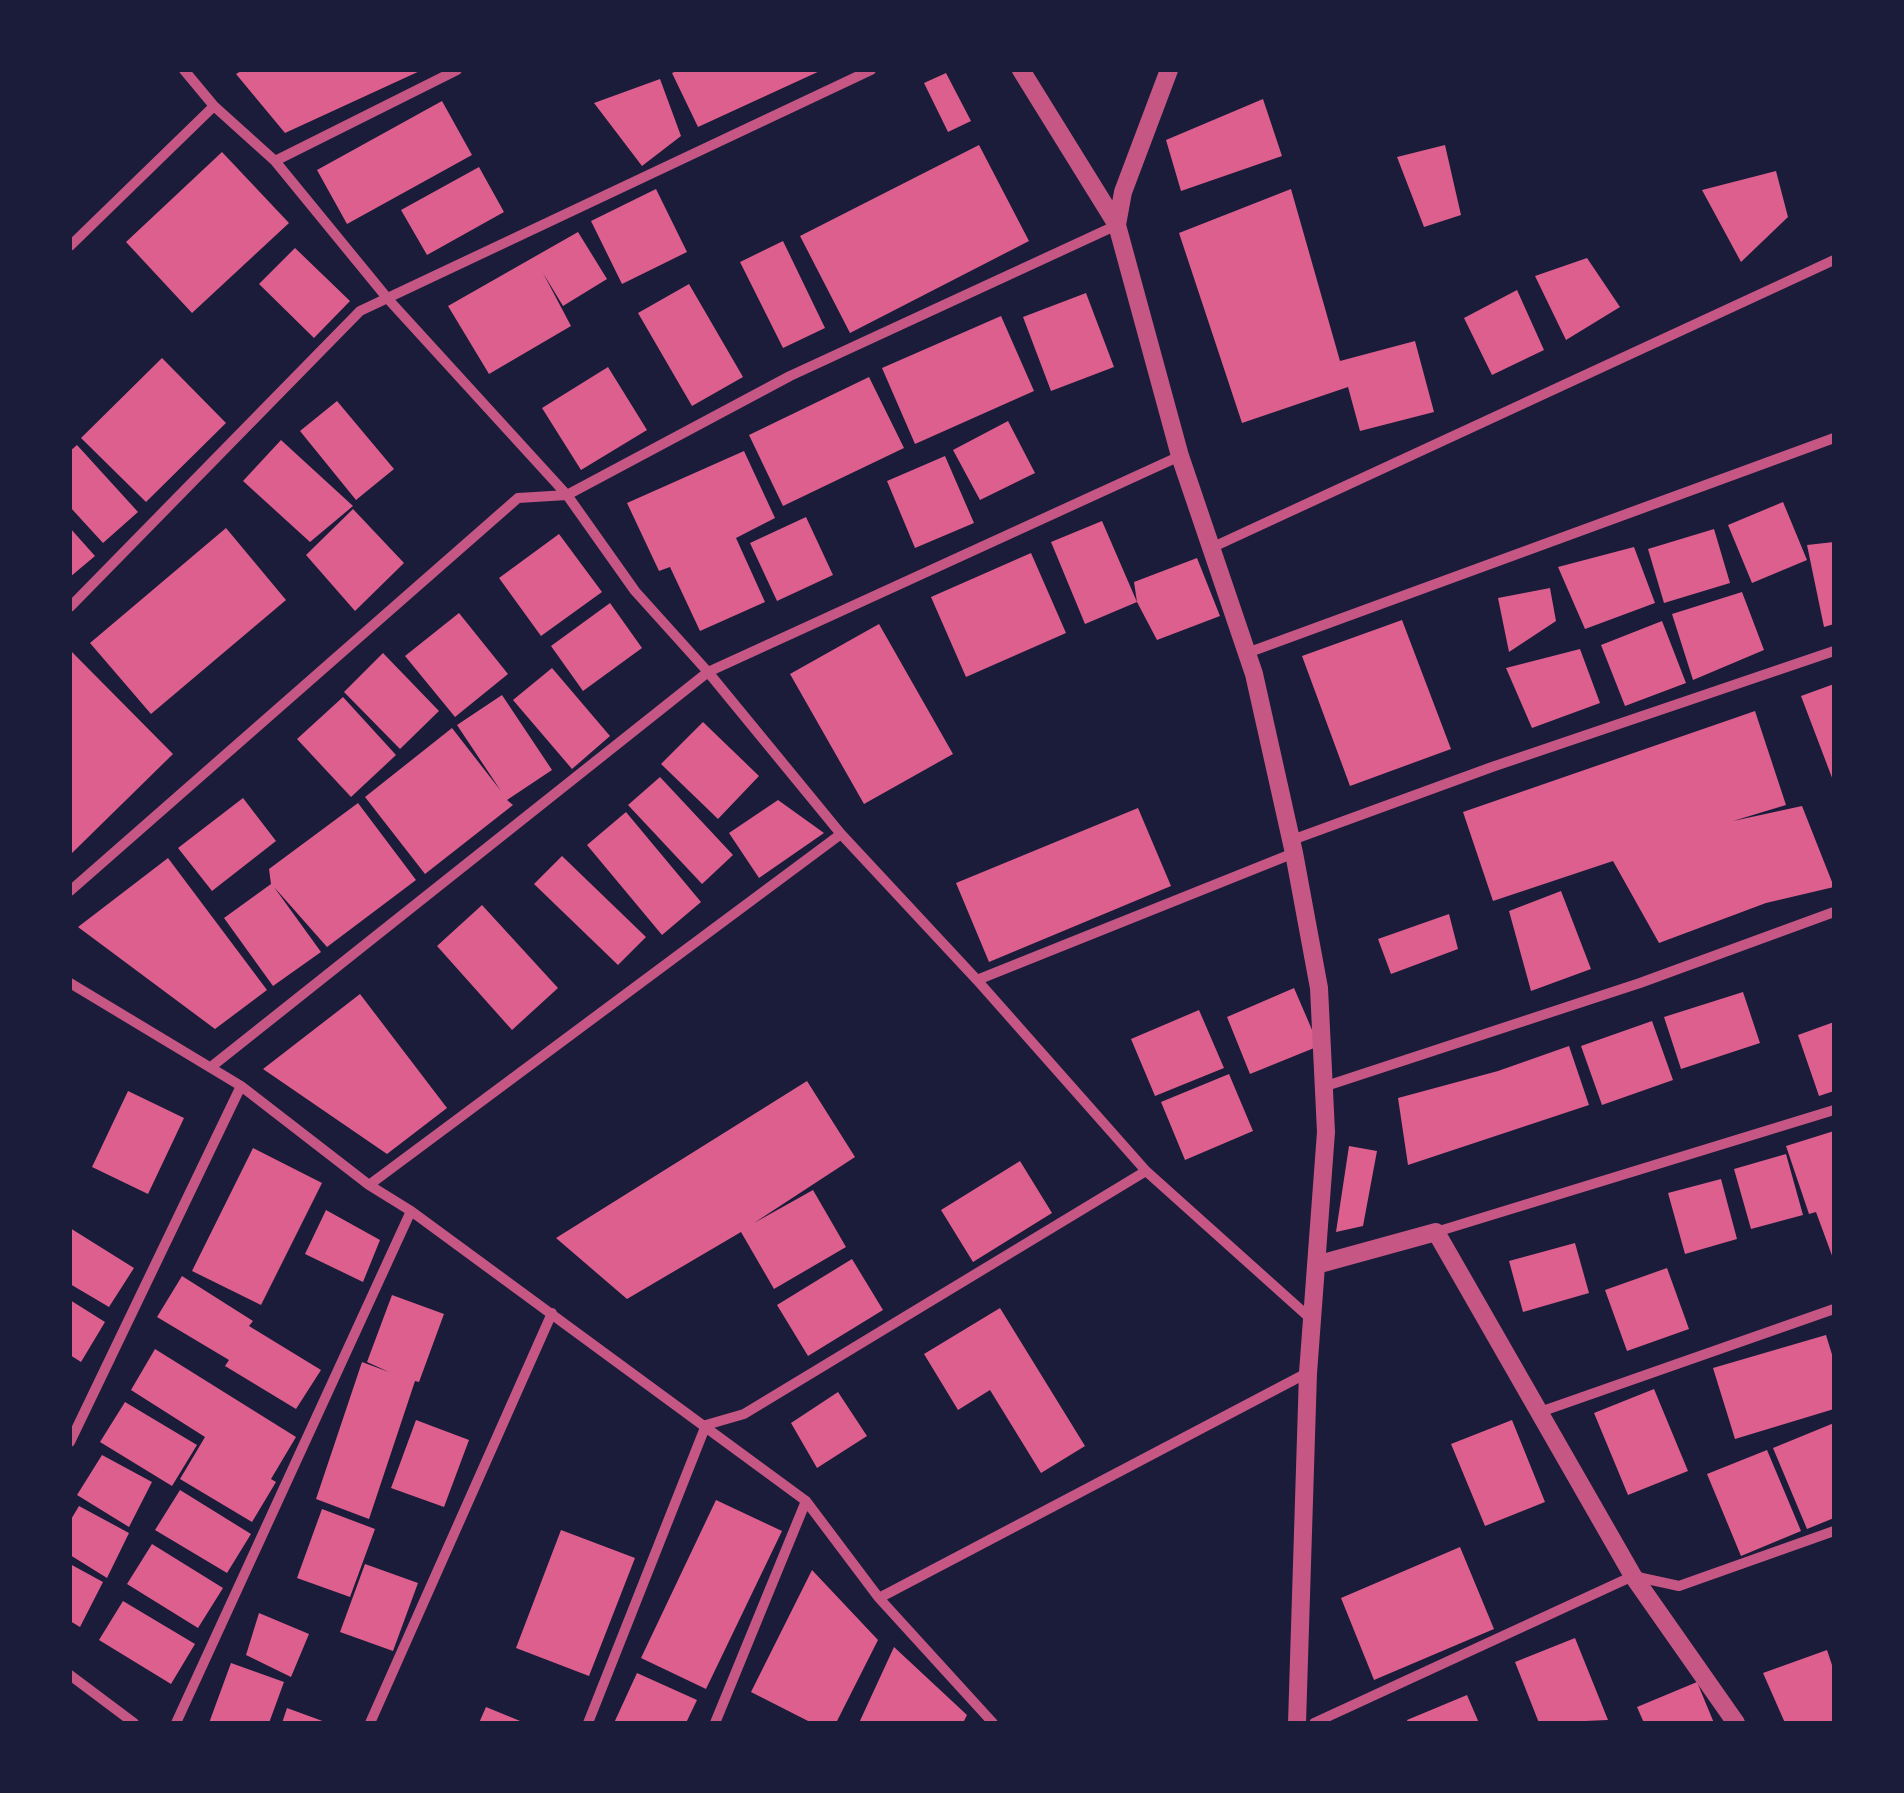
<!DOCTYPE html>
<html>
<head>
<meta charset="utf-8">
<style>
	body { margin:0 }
	#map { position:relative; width:1904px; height:1793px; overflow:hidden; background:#1b1b3a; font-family:Montserrat,sans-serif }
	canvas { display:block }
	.frame { position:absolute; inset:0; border:72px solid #1b1b3a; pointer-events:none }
</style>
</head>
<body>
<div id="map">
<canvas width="1904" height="1793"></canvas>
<div class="frame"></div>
</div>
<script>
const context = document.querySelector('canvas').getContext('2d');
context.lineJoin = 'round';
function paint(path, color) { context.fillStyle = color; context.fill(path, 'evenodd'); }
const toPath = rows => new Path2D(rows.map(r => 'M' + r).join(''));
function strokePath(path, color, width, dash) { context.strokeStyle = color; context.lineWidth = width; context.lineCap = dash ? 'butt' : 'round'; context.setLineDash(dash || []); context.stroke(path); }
paint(toPath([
	[243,70,422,70,285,133,236,74],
	[679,70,822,70,698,127,672,73],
	[946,73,971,121,948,132,924,83],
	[660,79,681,136,642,166,594,103],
	[1263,99,1282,156,1181,191,1166,140],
	[442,101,472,155,347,224,317,170],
	[979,145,1029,241,850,333,800,236],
	[1445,145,1461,215,1424,227,1397,157],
	[222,152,289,223,192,313,126,242],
	[479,167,504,212,427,255,401,210],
	[1776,171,1788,217,1741,262,1702,190],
	[656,189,687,252,622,284,591,221],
	[1291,189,1340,361,1415,341,1434,412,1360,431,1348,387,1242,423,1179,233],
	[578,232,607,279,563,306,543,273,571,326,489,374,448,306],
	[783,241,825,328,783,348,740,262],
	[295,248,350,301,314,338,259,284],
	[1587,258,1620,307,1566,340,1535,276],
	[689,284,743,377,692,406,638,313],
	[1517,290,1544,350,1492,375,1464,318],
	[1086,293,1114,367,1051,391,1023,317],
	[1001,316,1034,391,915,444,882,368],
	[162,358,226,423,146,502,81,438],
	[608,367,647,430,581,470,542,408],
	[869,377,904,448,783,506,749,435],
	[337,401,394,469,356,500,300,431],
	[1008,421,1035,473,980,500,953,450],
	[281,440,353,506,310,542,243,481],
	[77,445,138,512,103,543,70,507,70,451],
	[744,451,775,518,736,538,765,602,700,631,670,567,659,571,627,503],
	[945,456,974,523,915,548,887,481],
	[1783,502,1807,560,1752,583,1728,525],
	[353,509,404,563,355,611,306,555],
	[806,517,833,575,777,601,750,543],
	[1102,521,1137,602,1085,624,1051,542],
	[70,528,95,556,70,577],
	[226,528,286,600,151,714,90,643],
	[1714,529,1730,583,1664,603,1648,549],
	[559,534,602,592,541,636,499,578],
	[1834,542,1834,624,1824,627,1807,545],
	[1634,547,1655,603,1585,629,1558,567],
	[1031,553,1066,633,966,677,931,597],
	[1197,558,1220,616,1157,640,1137,602,1134,582],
	[1550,588,1556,621,1509,652,1498,598],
	[1742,592,1764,650,1693,680,1672,614],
	[610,603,642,648,583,691,551,646],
	[459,613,508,674,455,717,405,656],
	[1402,620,1451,749,1350,786,1302,656],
	[1662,621,1686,683,1625,706,1601,645],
	[879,624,953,754,864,804,790,674],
	[1580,649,1600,703,1532,728,1506,668],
	[70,650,173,754,70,855],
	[383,653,439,711,400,749,344,692],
	[552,668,610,736,572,769,513,700],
	[1834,684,1834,783,1801,696],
	[502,695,552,770,507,800,513,805,425,874,365,797,452,728,501,791,457,725],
	[343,697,396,755,351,797,297,739],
	[1755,711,1786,805,1733,821,1802,806,1834,887,1766,903,1659,943,1613,861,1493,901,1463,812],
	[703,722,759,776,718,819,661,764],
	[660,777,733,855,702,884,628,805],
	[243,798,276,841,212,891,178,848],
	[778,800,824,833,759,878,729,833],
	[358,803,416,880,327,947,274,887,321,952,273,986,224,918,271,884,269,869],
	[1138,808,1171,886,989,962,956,883],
	[626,812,701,902,662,935,587,845],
	[562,856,646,937,618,965,534,884],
	[168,858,267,990,215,1029,78,927],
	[1561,891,1591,969,1531,991,1509,911],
	[482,905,558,988,512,1030,437,946],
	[1449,914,1458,949,1391,974,1378,939],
	[1294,988,1319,1046,1250,1074,1227,1017],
	[1743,992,1760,1043,1681,1069,1664,1017],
	[360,994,447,1108,387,1154,263,1069],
	[1199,1010,1224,1068,1155,1096,1131,1039],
	[1652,1021,1673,1080,1602,1105,1581,1046],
	[1834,1022,1834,1091,1819,1096,1798,1035],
	[1569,1046,1589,1105,1408,1165,1398,1098,1498,1071],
	[1229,1074,1253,1131,1185,1160,1161,1102],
	[807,1081,855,1157,754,1223,813,1190,846,1247,774,1289,741,1232,627,1299,556,1238],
	[128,1091,184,1118,148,1194,92,1167],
	[1834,1131,1834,1261,1816,1212,1809,1214,1786,1146],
	[1349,1146,1377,1151,1363,1226,1336,1232],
	[253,1148,322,1183,261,1305,192,1271],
	[1786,1154,1803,1215,1751,1229,1734,1169],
	[1020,1161,1052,1213,973,1262,941,1210],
	[1721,1179,1737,1239,1685,1254,1668,1193],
	[326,1210,380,1240,363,1282,305,1254],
	[70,1228,134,1268,109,1307,70,1284],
	[1575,1243,1589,1293,1523,1312,1509,1261],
	[852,1259,883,1310,808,1356,777,1305],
	[1667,1268,1689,1329,1627,1351,1605,1290],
	[182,1276,253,1321,249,1326,321,1370,296,1409,225,1366,229,1360,157,1317],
	[392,1295,444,1314,419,1382,415,1381,369,1519,316,1499,362,1362,389,1372,367,1362],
	[70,1300,105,1322,81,1362,70,1355],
	[1000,1308,1085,1446,1041,1473,990,1390,958,1410,924,1354],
	[1826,1335,1834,1361,1834,1409,1735,1439,1713,1368],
	[155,1349,296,1437,271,1479,276,1482,252,1522,180,1479,205,1437,131,1390],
	[1654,1389,1688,1471,1628,1495,1594,1413],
	[838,1392,867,1436,817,1468,791,1423],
	[125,1402,197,1445,172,1486,100,1442],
	[416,1420,469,1440,444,1507,391,1488],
	[1512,1420,1545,1502,1485,1526,1451,1444],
	[1834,1423,1834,1518,1807,1529,1773,1448],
	[1767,1450,1801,1531,1741,1556,1707,1474],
	[102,1455,152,1482,129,1527,77,1495],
	[180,1490,251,1534,227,1573,155,1530],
	[716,1500,782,1531,706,1689,641,1658],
	[79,1506,129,1533,107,1578,70,1555,70,1521],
	[322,1509,375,1529,350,1597,297,1578],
	[561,1530,635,1558,589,1676,516,1648],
	[152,1544,223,1588,198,1628,127,1584],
	[1460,1547,1494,1629,1374,1680,1341,1598],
	[70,1564,103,1582,80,1627,70,1621],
	[365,1564,418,1583,393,1651,340,1632],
	[812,1570,878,1640,836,1723,812,1723,751,1692],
	[123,1601,195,1644,171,1684,99,1640],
	[259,1613,309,1634,291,1677,246,1655],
	[1575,1638,1608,1720,1539,1723,1515,1662],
	[894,1647,967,1715,963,1723,859,1723],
	[1827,1650,1834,1671,1834,1723,1785,1723,1763,1673],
	[231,1663,284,1682,269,1723,209,1723],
	[637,1673,697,1700,686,1723,614,1723],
	[1697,1682,1714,1723,1644,1723,1637,1707],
	[1467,1695,1479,1723,1408,1723,1407,1720],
	[486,1707,525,1723,479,1723],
	[287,1708,328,1723,282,1723]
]), '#dd5f8e');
strokePath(toPath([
	[184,70,214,106,275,161,388,299,567,495,635,591,708,672,841,834,977,980,1146,1171,1311,1319],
	[275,161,457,70],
	[70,246,214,106],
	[1211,548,1834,260],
	[70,607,360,311,871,70],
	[1247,653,1834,438],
	[1292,840,1492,767,1834,651],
	[70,891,518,498,567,495,790,376,1117,225],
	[977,980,1294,853],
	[70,983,241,1086,369,1185,411,1211,806,1501,879,1598,993,1723],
	[211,1067,708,672,1180,456],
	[1323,1087,1640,983,1834,912],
	[369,1185,841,834],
	[1436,1232,1834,1110],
	[1540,1412,1834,1309],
	[70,1442,241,1086],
	[879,1598,1307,1373],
	[70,1675,134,1723],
	[176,1723,411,1211],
	[370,1723,552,1313],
	[588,1723,706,1425,744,1414,1146,1171],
	[715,1723,806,1501],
	[1314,1723,1633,1576,1679,1586,1834,1531]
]), '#c65784', 10);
strokePath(toPath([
	[1021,70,1117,225],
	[1169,70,1123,192,1117,225,1180,456,1254,674,1294,853,1319,988,1326,1132,1308,1373,1297,1723],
	[1316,1265,1436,1232,1633,1576,1736,1723]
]), '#c65784', 18);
</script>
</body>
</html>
